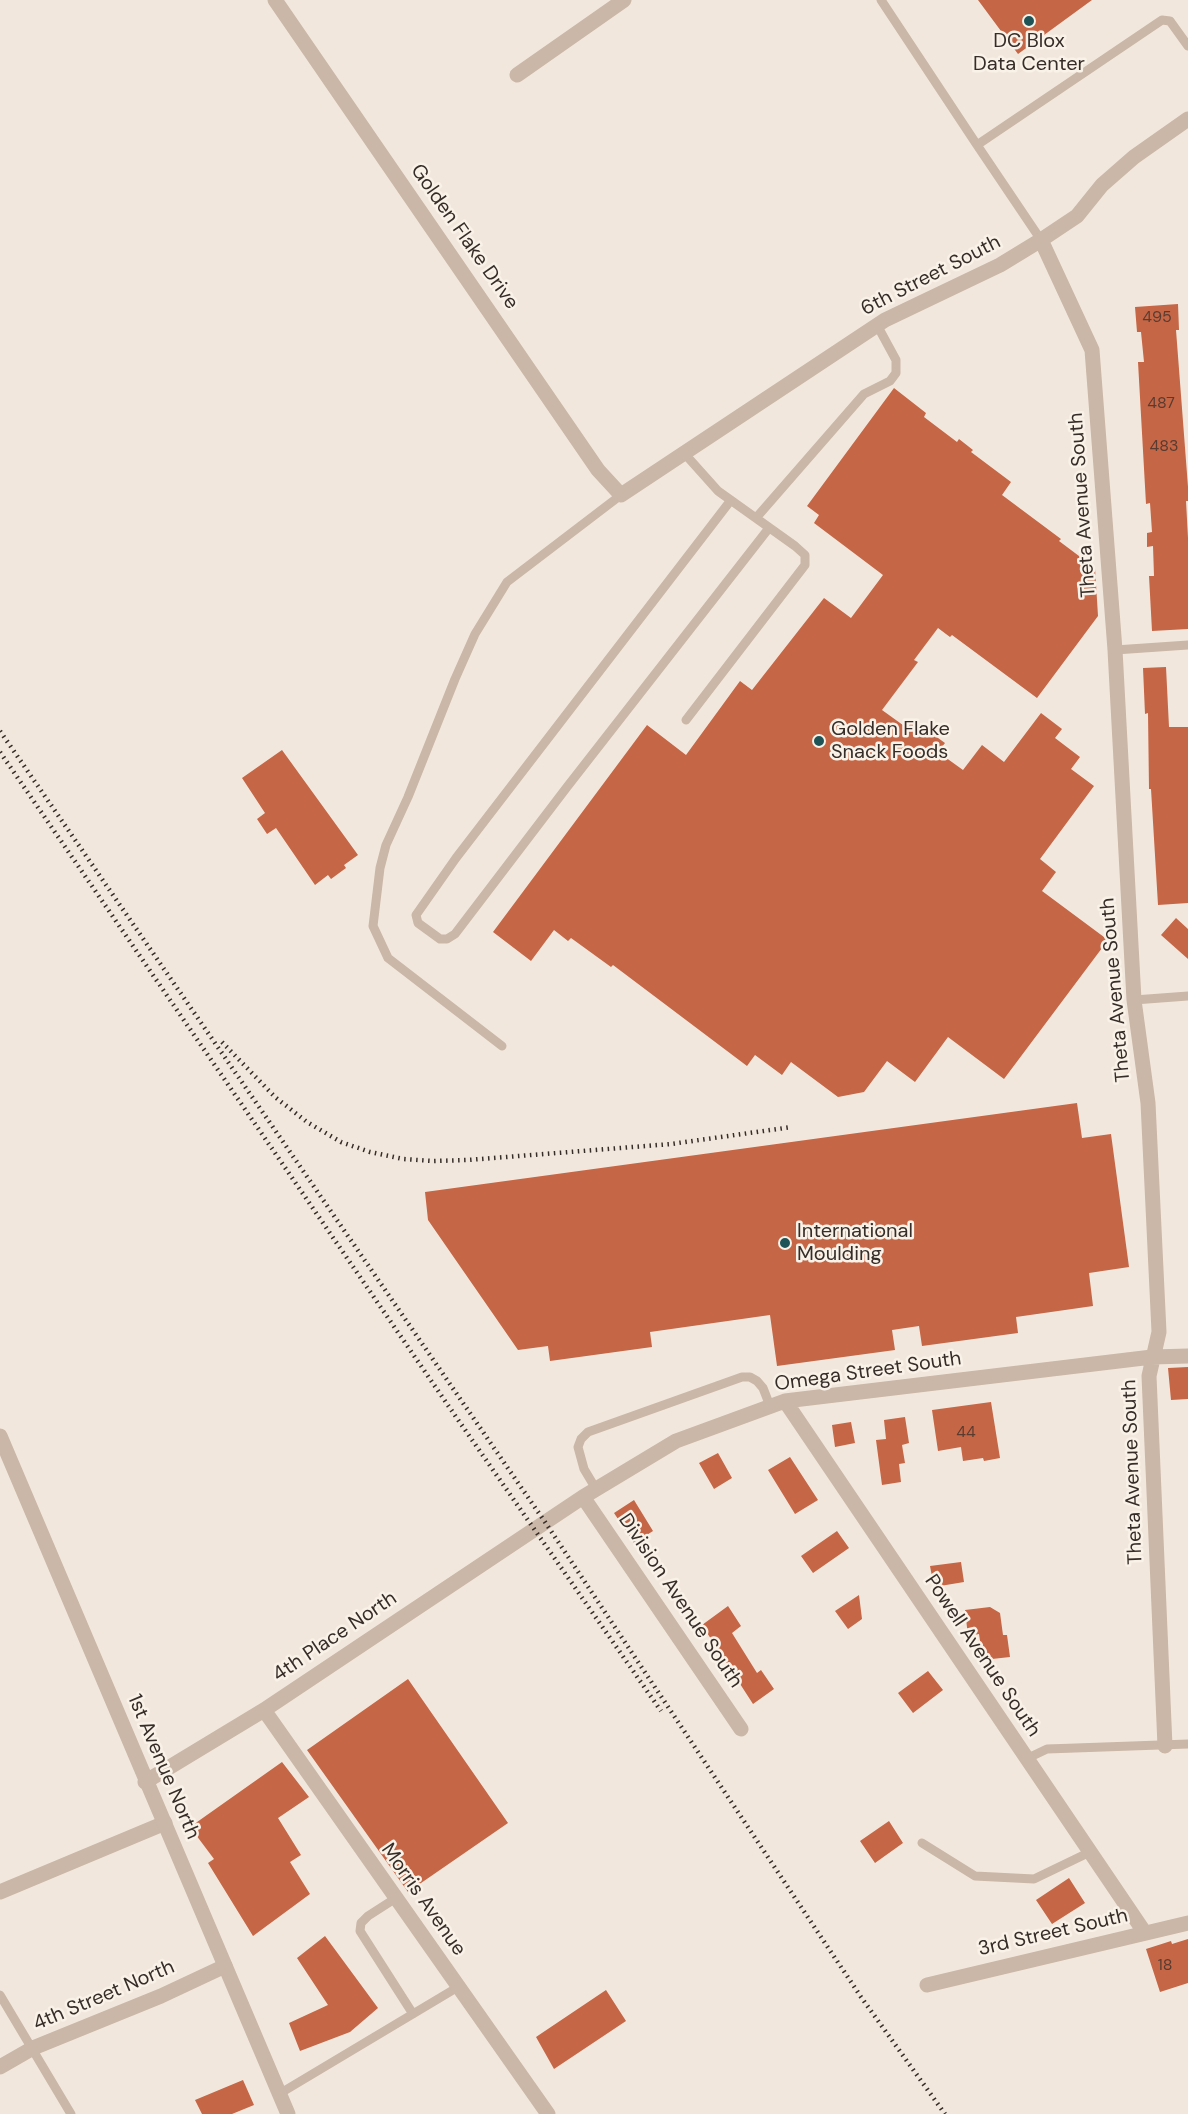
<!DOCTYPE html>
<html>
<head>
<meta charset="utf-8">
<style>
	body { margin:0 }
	canvas { display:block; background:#f2e7dc }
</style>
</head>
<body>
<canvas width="1188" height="2114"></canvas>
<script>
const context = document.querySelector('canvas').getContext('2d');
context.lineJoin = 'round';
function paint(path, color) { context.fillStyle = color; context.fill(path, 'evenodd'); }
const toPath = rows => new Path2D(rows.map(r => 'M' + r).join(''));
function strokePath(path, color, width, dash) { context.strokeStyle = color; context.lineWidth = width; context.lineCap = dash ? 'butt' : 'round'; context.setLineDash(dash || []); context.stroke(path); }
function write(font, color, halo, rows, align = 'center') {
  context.font = font + ' "DM Sans",sans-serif'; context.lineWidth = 5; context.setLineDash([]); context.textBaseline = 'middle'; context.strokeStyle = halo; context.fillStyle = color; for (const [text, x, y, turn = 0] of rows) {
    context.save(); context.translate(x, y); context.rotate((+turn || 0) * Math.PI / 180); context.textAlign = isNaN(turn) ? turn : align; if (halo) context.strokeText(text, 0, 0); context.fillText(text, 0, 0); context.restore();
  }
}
paint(toPath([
	[978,0,1092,0,1018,54],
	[1178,304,1179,330,1176,330,1188,487,1188,501,1186,501,1188,538,1188,629,1152,631,1149,576,1154,576,1153,546,1147,547,1147,533,1152,532,1150,503,1146,504,1138,362,1144,362,1141,332,1137,332,1135,307],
	[894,388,926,413,924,417,957,442,959,439,973,450,971,452,1011,482,1002,495,1061,539,1059,541,1095,568,1098,616,1037,698,952,635,950,637,938,628,914,660,918,662,882,710,907,728,913,720,945,743,938,752,963,770,982,745,1004,762,1041,713,1062,729,1055,738,1080,757,1071,769,1094,786,1040,859,1056,872,1042,891,1108,940,1004,1079,948,1037,915,1082,887,1061,864,1092,838,1097,791,1062,782,1075,755,1055,747,1066,613,965,611,967,571,938,568,941,554,930,531,961,493,932,647,725,686,755,740,681,752,690,824,598,851,618,883,575,814,523,819,515,807,506],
	[1166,667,1169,727,1188,727,1188,903,1158,905,1151,789,1149,789,1148,713,1145,714,1143,668],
	[282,750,358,855,344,865,346,868,331,879,328,875,315,885,276,828,267,834,257,819,265,813,242,778],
	[1176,918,1188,929,1188,959,1161,935],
	[1077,1103,1082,1138,1111,1134,1129,1267,1089,1273,1093,1306,1016,1317,1018,1333,922,1346,919,1326,892,1330,895,1350,777,1366,770,1315,650,1332,652,1347,550,1361,548,1346,518,1350,428,1220,425,1192],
	[1188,1367,1188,1399,1171,1400,1168,1368],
	[991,1402,1000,1458,984,1461,983,1458,963,1461,961,1447,938,1451,932,1410],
	[905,1417,909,1443,902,1445,905,1463,899,1464,901,1482,882,1485,876,1440,886,1439,884,1420],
	[851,1422,855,1443,835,1447,832,1425],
	[718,1453,732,1478,714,1489,699,1463],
	[790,1457,818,1500,795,1514,768,1470],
	[634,1500,653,1531,634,1543,614,1513],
	[837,1531,849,1548,813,1573,801,1556],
	[961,1562,964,1582,934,1587,930,1566],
	[859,1595,862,1619,848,1629,835,1611],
	[728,1606,741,1626,732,1633,757,1673,761,1670,774,1689,753,1704,702,1625],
	[990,1607,1000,1613,1003,1635,1007,1635,1010,1657,983,1660,979,1634,968,1636,965,1610],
	[928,1671,943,1690,913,1713,898,1693],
	[408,1679,508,1823,408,1892,307,1750],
	[282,1762,309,1797,278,1818,301,1855,290,1862,310,1894,253,1936,208,1863,214,1859,190,1827],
	[889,1821,903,1843,875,1863,860,1841],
	[1069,1878,1085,1903,1052,1924,1036,1900],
	[325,1936,378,2008,350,2032,300,2051,289,2023,328,2005,297,1958],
	[1188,1939,1188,1983,1160,1992,1146,1949,1171,1941,1172,1944],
	[606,1990,626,2021,554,2069,536,2037],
	[243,2080,254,2105,232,2114,202,2114,195,2100]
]), '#c56646');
strokePath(toPath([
	[881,0,977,145],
	[1041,240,977,145,1162,20,1170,21,1188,46],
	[684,453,718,491,795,546,805,555,805,565,686,720],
	[731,500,456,858,416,915,418,923,440,939,447,939,455,934,567,787,769,528],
	[756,518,864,394,890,381,896,373,896,360,877,325],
	[1115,650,1188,645],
	[1134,1000,1188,996],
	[502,1046,388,958,373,926,380,868,386,845,408,797,455,679,475,634,507,582,621,495],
	[596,1489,584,1469,578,1447,581,1439,588,1432,742,1377,750,1377,757,1381,763,1388,770,1406],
	[1026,1759,1047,1749,1188,1744],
	[922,1843,975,1876,1034,1879,1090,1852],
	[396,1898,368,1916,361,1923,360,1931,413,2014],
	[0,1995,71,2114],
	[279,2094,458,1987]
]), '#cab7a8', 9);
strokePath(toPath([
	[275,0,598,470,621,495,885,320,1000,265,1041,240,1077,216,1102,185,1134,157,1188,119],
	[517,75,624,0],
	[1041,240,1092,350,1115,650,1134,1000,1148,1103,1159,1332,1149,1376,1165,1746],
	[785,1401,1145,1933],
	[583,1497,741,1729],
	[264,1710,548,2114],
	[145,1782,264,1710,583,1497,676,1441,785,1401,1152,1357,1188,1356],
	[0,1892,165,1823],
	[927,1985,1188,1923],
	[0,2067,33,2048,161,1996,225,1966]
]), '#cab7a8', 15);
strokePath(toPath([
	[0,1436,288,2114]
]), '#cab7a8', 15);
strokePath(toPath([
	[0,731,545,1522,861,1997,945,2114],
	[0,752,454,1414,661,1711],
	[222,1042,275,1097,307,1122,341,1142,370,1152,403,1159,433,1161,468,1160,671,1144,792,1127]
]), '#372d28', 4.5, [1.5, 4.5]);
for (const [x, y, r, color] of [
	[1029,21,6,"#1e5458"],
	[819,741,6,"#1e5458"],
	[785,1243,6,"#1e5458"]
]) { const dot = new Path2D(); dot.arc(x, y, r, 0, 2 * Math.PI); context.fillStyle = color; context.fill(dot); strokePath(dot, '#f9f2e8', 2); }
write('16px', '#5a3b30', null, [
	["495",1157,318],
	["487",1161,404],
	["483",1164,447],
	["44",966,1433],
	["18",1165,1966]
]);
write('20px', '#372d28', '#f9f2e8', [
	["DC Blox",1029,42,"center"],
	["Data Center",1029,65,"center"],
	["Golden Flake",831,730],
	["Snack Foods",831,753],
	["International",797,1232],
	["Moulding",797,1255]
], 'left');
write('20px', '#372d28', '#f9f2e8', [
	["Golden Flake Drive",464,237,55],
	["6th Street South",931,276,-27],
	["Theta Avenue South",1083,505,-94],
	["Theta Avenue South",1116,990,-95],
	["Omega Street South",868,1372,-8],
	["Theta Avenue South",1133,1472,-92],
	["Division Avenue South",680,1601,56],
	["4th Place North",335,1637,-34],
	["Powell Avenue South",982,1656,56],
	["1st Avenue North",163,1767,67],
	["Morris Avenue",423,1900,55],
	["3rd Street South",1053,1933,-13],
	["4th Street North",104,1996,-23]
]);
</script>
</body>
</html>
